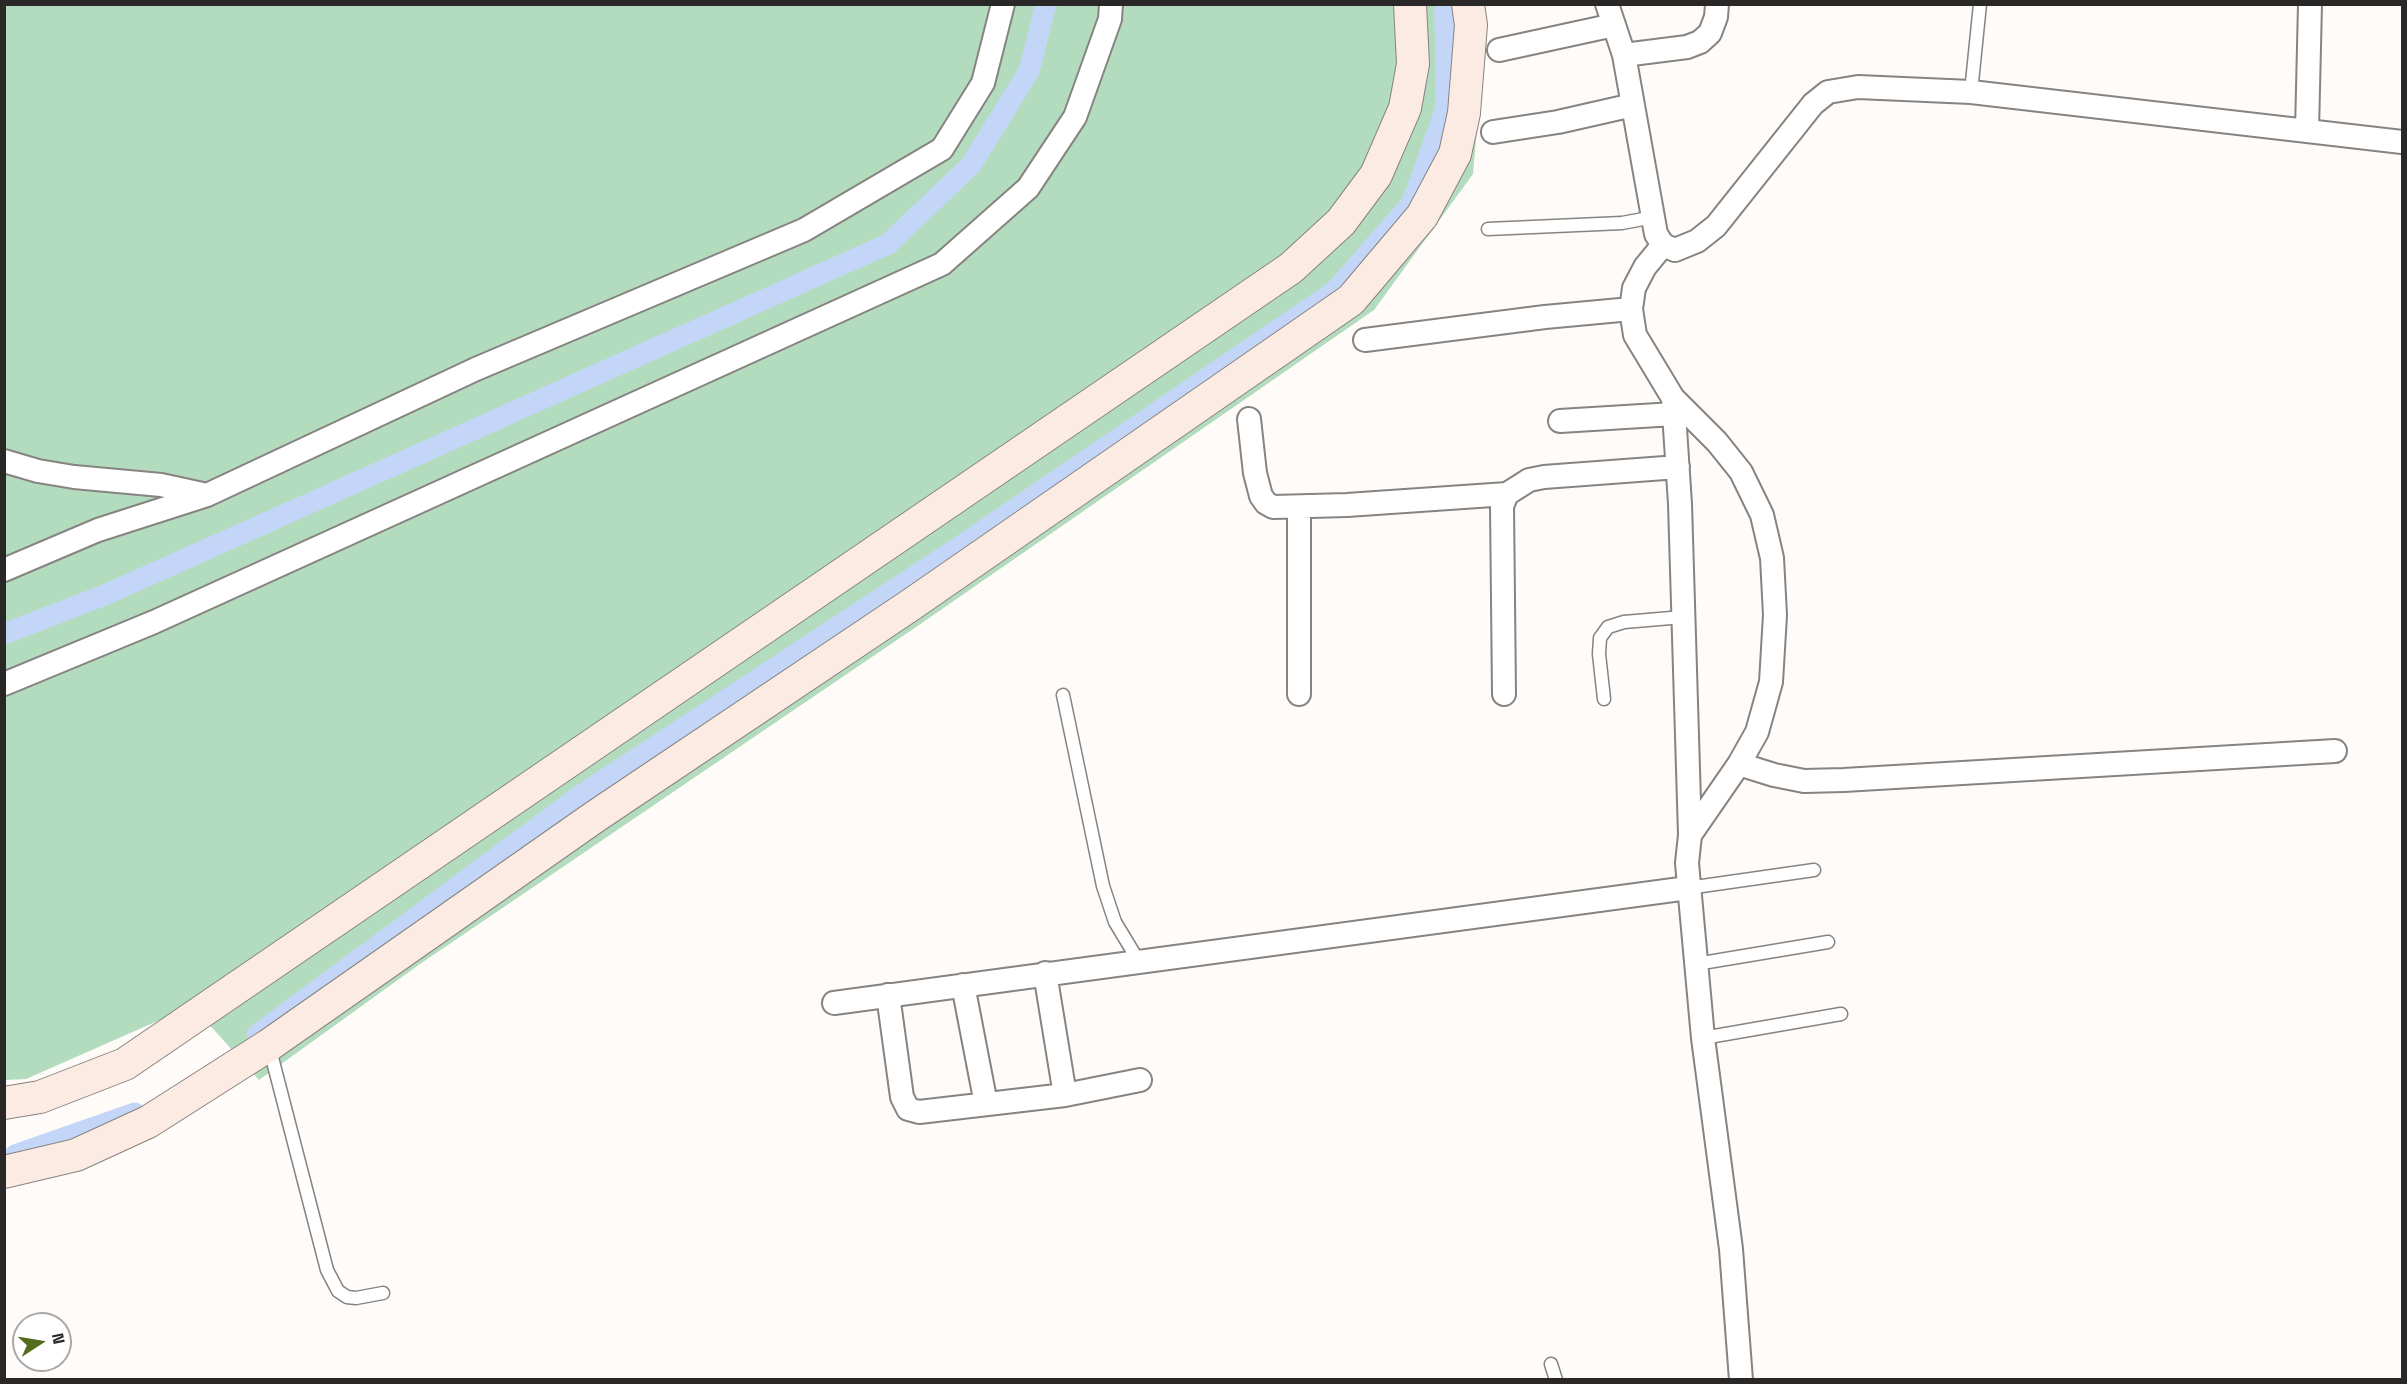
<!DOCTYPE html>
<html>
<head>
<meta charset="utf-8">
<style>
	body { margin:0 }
	#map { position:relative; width:2407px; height:1384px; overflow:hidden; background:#fefbf8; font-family:"Space Grotesk",sans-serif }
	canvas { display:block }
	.frame { position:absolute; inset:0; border:6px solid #292827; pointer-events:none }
	.north { position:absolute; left:12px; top:1312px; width:60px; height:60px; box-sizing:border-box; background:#fff; border:2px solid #a9a9a9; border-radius:50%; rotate:78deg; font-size:16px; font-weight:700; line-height:24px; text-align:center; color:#292827 }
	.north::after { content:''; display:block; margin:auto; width:21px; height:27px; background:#546c1d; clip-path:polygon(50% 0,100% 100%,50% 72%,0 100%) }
</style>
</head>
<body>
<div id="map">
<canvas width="2407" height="1384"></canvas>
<div class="frame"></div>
<div class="north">N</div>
</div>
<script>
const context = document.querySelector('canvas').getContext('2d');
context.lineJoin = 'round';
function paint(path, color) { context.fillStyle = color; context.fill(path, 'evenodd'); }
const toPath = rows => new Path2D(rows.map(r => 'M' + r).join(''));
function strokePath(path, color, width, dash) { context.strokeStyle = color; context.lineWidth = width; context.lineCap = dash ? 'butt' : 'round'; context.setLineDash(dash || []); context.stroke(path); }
paint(toPath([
	[5,5,1481,5,1486,23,1473,174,1374,310,919,625,420,964,259,1080,189,1002,169,1016,26,1079,5,1080]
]), '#b3dcbf');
strokePath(toPath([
	[4,634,107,594,888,244,971,165,1029,71,1046,4],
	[257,1035,581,795,962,545,1335,291,1412,203,1446,108,1445,4],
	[15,1155,135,1113]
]), '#c4d6f8', 21);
const lane = toPath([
	[1971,92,1980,4],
	[1488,229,1622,223,1654,217],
	[1063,695,1103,886,1115,922,1138,960],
	[1604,699,1599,654,1600,638,1608,627,1624,622,1683,617],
	[1688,888,1814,870],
	[1696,964,1828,942],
	[1703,1038,1841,1014],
	[269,1046,327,1270,338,1291,347,1297,356,1298,383,1293],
	[1551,1364,1556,1380]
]);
const street = toPath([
	[1607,4,1624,55,1656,234,1663,245,1675,250,1697,241,1716,226,1813,104,1828,92,1858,87,1971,92,2402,142],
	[1499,50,1614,25],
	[1624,55,1687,47,1700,42,1710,33,1716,17,1717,4],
	[2307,131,2310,4],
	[1493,132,1558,122,1633,105],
	[1663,245,1645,267,1634,288,1631,309,1635,335,1673,398,1717,442,1741,472,1762,515,1772,558,1775,615,1771,682,1757,732,1739,764,1690,835,1687,863,1703,1038,1731,1249,1741,1380],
	[1365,340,1545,317,1631,309],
	[1673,398,1680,504,1690,835],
	[1249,419,1255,473,1261,496,1266,503,1273,507,1347,505,1507,494],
	[1560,421,1674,414],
	[4,461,38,471,74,477,161,485,207,495],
	[1299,508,1299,694],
	[4,570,98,530,207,495,476,369,804,230,942,149,983,83,1003,4],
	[4,684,154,622,942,264,1028,188,1075,117,1110,19,1111,4],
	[1504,694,1502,506,1507,494,1529,480,1544,477,1678,467],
	[1739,764,1774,775,1804,781,1844,780,2335,751],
	[1045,973,1065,1095],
	[963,985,986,1104],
	[888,995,902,1097,908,1109,919,1112,1065,1095,1140,1080],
	[834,1003,1688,888]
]);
const secondary = toPath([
	[4,1103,40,1097,125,1064,1291,268,1341,222,1376,175,1405,108,1413,64,1410,4],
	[4,1172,76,1155,148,1122,269,1045,596,816,912,604,1351,300,1422,216,1455,154,1464,113,1471,25,1468,4]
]);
strokePath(lane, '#868380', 15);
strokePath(street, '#868380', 26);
strokePath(secondary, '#868380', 34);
strokePath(lane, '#fff', 12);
strokePath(street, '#fff', 22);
strokePath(secondary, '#fcebe2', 32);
</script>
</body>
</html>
